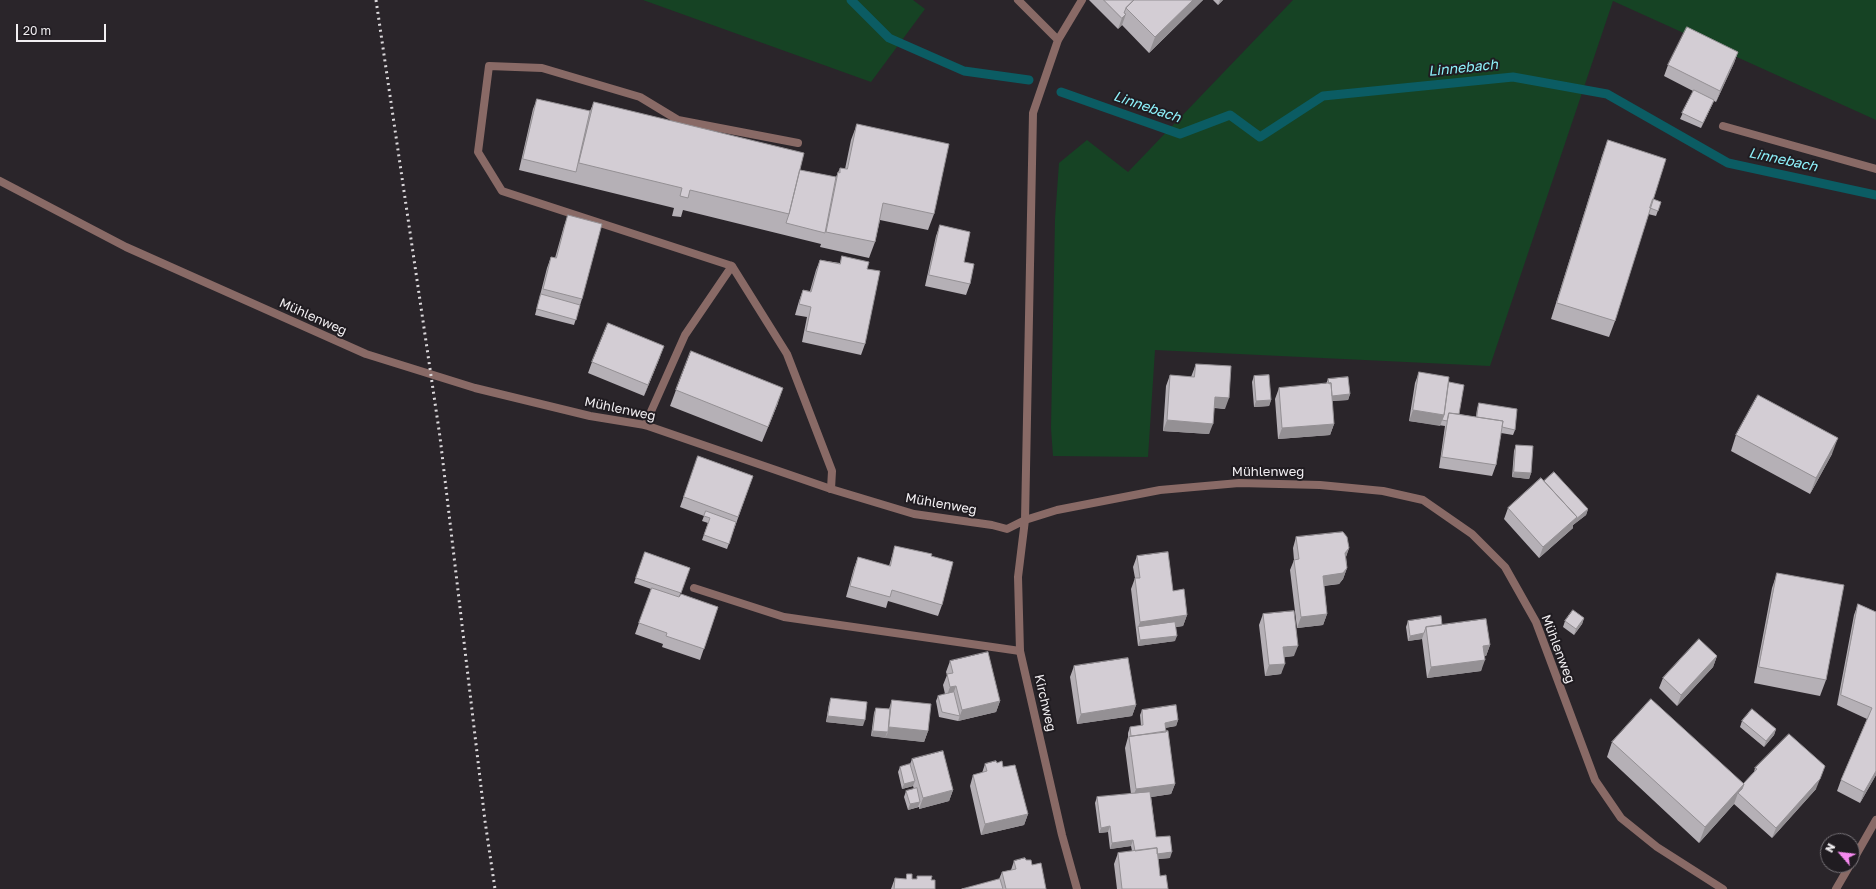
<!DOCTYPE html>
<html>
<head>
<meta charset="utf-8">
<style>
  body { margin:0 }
  #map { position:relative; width:1876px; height:889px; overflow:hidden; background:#2a252a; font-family:"Golos Text",sans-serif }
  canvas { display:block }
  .north { position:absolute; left:1820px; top:833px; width:40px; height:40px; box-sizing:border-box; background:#201c21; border:1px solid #747075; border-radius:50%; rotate:298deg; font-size:11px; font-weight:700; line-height:16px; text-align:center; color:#f2eff2 }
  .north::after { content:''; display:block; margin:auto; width:14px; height:18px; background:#f589ef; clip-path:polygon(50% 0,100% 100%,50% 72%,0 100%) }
  .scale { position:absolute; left:16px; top:24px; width:90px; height:18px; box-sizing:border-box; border:2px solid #f2eff2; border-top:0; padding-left:5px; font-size:12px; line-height:14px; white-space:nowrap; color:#f2eff2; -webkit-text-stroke:3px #201c21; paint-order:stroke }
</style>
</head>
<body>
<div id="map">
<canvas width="1876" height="889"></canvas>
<div class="north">N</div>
<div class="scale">20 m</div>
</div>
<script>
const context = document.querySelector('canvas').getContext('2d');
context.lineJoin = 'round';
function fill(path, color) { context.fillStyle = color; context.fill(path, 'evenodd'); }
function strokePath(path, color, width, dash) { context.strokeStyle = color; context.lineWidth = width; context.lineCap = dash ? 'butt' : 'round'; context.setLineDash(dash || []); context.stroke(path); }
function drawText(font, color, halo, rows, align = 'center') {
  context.font = font + ' "Golos Text",sans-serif'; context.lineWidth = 4; context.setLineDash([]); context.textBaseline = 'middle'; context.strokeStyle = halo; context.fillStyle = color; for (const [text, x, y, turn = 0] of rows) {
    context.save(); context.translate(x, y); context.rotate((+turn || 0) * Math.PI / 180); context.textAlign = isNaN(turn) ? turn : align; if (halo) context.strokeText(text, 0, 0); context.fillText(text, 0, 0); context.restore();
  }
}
const green = new Path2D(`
  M643 0H913L925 9 871 82Z
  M1293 0H1876V120L1613 1 1490 366 1155 350 1148 457 1053 456 1051 428 1055 219 1059 163 1087 140 1128 172Z`);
const stream = new Path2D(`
  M851 0 889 38 964 71 1029 80
  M1061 92 1180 134 1230 115 1260 137 1323 96 1513 77 1607 94 1728 163 1876 195`);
const lane = new Path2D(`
  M1018 0 1058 40
  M1723 126 1876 169
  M798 143 678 120 640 97 542 68 489 66 478 152 502 191 732 266 787 354 832 471 831 489
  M645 425 685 335 732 266
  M1025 520 1033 113 1058 40 1082 0
  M694 588 784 617 1020 651
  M1852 862 1876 820
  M1836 889 1850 865`);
const street = new Path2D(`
  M0 181 126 247 366 354 475 388 590 416 645 425 831 489 914 514 992 525 1007 529 1025 520 1057 510 1160 490 1239 483 1320 485 1383 491 1423 500 1472 534 1505 567 1536 622 1595 780 1621 818 1657 847 1723 889
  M1025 520 1018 577 1020 651 1062 835 1077 889`);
const rail = new Path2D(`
  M376 0 440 437 485 821 495 889`);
const wall = new Path2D(`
  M1089 0H1203L1149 53 1122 25 1118 29Z
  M1213 0H1223L1218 5Z
  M1738 52 1734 63 1716 102 1714 101 1701 128 1680 119 1693 91 1664 76 1668 65Z
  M537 99 590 111 594 102 800 170 836 177 840 168 845 169 851 140 857 124 934 214 928 230 880 220 875 242 869 258 820 247 822 241 821 244 683 210 681 217 672 216 674 208 519 170 533 109Z
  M1608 140 1653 199 1661 202 1656 216 1648 214 1615 321 1609 337 1551 319 1602 156Z
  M568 215 582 299 574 325 535 315 547 268 551 257 555 258 564 226Z
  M940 225 964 262 970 284 966 295 925 286 936 236Z
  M842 256 867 269 865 344 861 355 802 342 807 317 795 315 799 301 803 290 810 291 816 270 820 260 840 263Z
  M660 357 644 396 588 373 592 362Z
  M1196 364 1225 409 1214 408 1209 434 1163 431 1166 386 1170 375 1191 377Z
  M1419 372 1449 382 1459 414 1476 417 1477 409 1479 403 1515 430 1513 435 1501 433 1496 465 1492 476 1439 468 1445 426 1409 421 1415 383Z
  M1254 376 1271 400 1269 406 1254 407 1252 382Z
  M1328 379 1350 394 1348 400 1332 401 1334 424 1330 435 1278 439 1275 399 1279 388 1326 384Z
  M676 390 778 403 762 442 670 406Z
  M1736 435 1832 454 1810 494 1731 451Z
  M1516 445 1531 473 1529 479 1512 477 1514 451Z
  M698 456 753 476 727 549 702 540 708 523 702 521 704 516 680 507Z
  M1544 481 1588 509 1586 515 1573 525V528L1539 558 1504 519 1508 508Z
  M1296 537 1349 548 1346 557 1347 568 1343 579 1339 584 1324 586 1327 614 1323 625 1297 628 1290 570 1294 560 1293 548Z
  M895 546 931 556 942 605 938 616 888 601 886 608 846 597 854 568 858 557 889 566Z
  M645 552 690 568 679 597 718 607 700 660 662 647 663 644 635 634 651 589 634 583Z
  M1137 556 1173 591 1187 615 1183 626 1176 627 1175 641 1138 646 1131 589 1135 578 1133 567Z
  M1777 573 1826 680 1820 696 1754 683 1772 588Z
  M1858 604 1876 612V775L1860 803 1837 791 1841 780 1867 719 1837 705 1854 615Z
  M1263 614 1294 656 1284 657 1281 674 1265 676 1259 625Z
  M1584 618 1582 624 1574 635 1563 627 1565 621Z
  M1408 621 1442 625 1490 645 1486 656H1484L1481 671 1427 678 1422 639 1408 641 1406 627Z
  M1717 656 1713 667 1677 706 1659 688 1663 678Z
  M950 661 1000 701 996 712 958 721 939 717 936 701 938 696 945 694 943 685 947 675 946 672Z
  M1074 666 1136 705 1132 716 1077 724 1070 677Z
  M831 698 863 726 826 722 829 704Z
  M892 700 928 731 924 742 871 736 874 713 876 708 889 709Z
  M1142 710 1178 720 1176 726 1165 728 1175 784 1171 794 1151 797 1156 837 1170 858 1158 859 1160 876 1168 889H1117L1114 864 1118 853 1132 851 1131 846 1110 849 1108 832 1099 833 1095 803 1097 797 1131 794 1125 748 1128 737V733L1130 727 1141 726 1140 715Z
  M1742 721 1776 729 1774 735 1764 747 1740 727Z
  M1612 742 1743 784 1754 772 1755 768 1816 789 1772 838 1734 804 1699 843 1607 757Z
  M912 759 953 790 949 801 919 809V807L908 810 904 797 906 791 914 789 913 786 902 789 898 772 900 767 910 764Z
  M997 763 1028 814 1024 825 981 835 970 786 973 775 982 773 985 764Z
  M1026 860 1032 865 1046 889H962L999 879 1002 872 1011 870 1014 861Z
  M895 878 894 889H891Z`);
const shadedWall = new Path2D(`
  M1193 0H1203L1149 53 1155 37Z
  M1220 0H1223L1218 5Z
  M1126 14 1122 25 1118 29 1122 18Z
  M1738 52 1734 63 1716 102 1720 91Z
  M1714 100 1712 105 1701 128 1703 123Z
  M664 346 660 357 644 396 648 385Z
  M783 388 778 403 762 442 768 427Z
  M1350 394 1348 400 1328 401 1330 396Z
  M1215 397 1229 398 1225 409 1211 407Z
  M1271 400 1269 406 1254 407 1256 401Z
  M1413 410 1444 415 1440 426 1409 421Z
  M1167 420 1213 424 1209 434 1163 431Z
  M1334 424 1330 435 1278 439 1282 428Z
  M1838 438 1832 454 1810 494 1816 478Z
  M1514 472 1531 473 1529 479 1512 477Z
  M1588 509 1586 515 1573 525V528L1539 558 1543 547 1577 517Z
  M1349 548 1345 559V553Z
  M1347 568 1343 579 1339 584 1319 586 1323 576Z
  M1327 614 1323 625 1297 628 1301 617Z
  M1187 615 1183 626 1139 632 1138 627 1140 622Z
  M1584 618 1582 624 1574 635 1576 629Z
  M1424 633 1422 639 1408 641 1410 636Z
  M1177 636 1175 641 1138 646 1140 640Z
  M1490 645 1486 656 1479 657 1483 646Z
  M1298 646 1294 656 1279 658 1283 647Z
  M1717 656 1713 667 1677 706 1681 695Z
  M1485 660 1481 671 1427 678 1431 667Z
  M1285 664 1281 674 1265 676 1269 665Z
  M956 686 952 697 946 698 950 687Z
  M1000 701 996 712 958 721 962 710Z
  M1136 705 1132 716 1077 724 1081 714Z
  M828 716 865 720 863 726 826 722Z
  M1178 720 1176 726 1163 728 1165 723Z
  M889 727 928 731 924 742 885 738Z
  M1776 729 1774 735 1764 747 1766 741Z
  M873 731 888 732 885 738 871 736Z
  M1876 771V775L1860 803 1864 792Z
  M1820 779 1816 789 1772 838 1776 828Z
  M915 781 913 786 902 789 904 784Z
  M1175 784 1171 794 1132 800 1136 789Z
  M1744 784 1740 795 1738 793 1734 804 1699 843 1705 827Z
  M953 790 949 801 919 809 923 798Z
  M920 802 918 807 908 810 910 804Z
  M1028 814 1024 825 981 835 985 824Z
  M1110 826 1108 832 1099 833 1101 828Z
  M1133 840 1131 846 1110 849 1112 843Z
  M1172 852 1170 858 1133 861 1135 856Z`);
const building = new Path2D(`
  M1104 0H1134L1126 8 1124 13 1126 14 1122 18Z
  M1134 0H1193L1155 37 1126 8Z
  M1687 27 1738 52 1720 91 1668 65Z
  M1694 90 1714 100 1703 123 1682 113Z
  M537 99 590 111 576 172 523 159Z
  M594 102 804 153 789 214 690 190 688 198 680 196 682 188 579 163Z
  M857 124 949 144 934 214 883 203 875 242 826 232 838 172 840 173V168L847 169Z
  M1608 140 1666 159 1615 321 1557 303Z
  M800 170 836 177 825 233 786 223 789 214Z
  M1653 199 1661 202 1658 211 1650 208Z
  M568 215 602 224 582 299 543 289 551 257 556 258Z
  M940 225 970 232 964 262 974 264 970 284 929 275Z
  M842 256 869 262 867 269 880 271 865 344 806 331 811 307 799 304 803 290 811 292 820 260 840 264Z
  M541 294 580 305 576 320 537 309Z
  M608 323 664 346 648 385 592 362Z
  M691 351 783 388 768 427 676 390Z
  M1196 364 1231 366 1229 398 1215 397 1213 424 1167 420 1170 375 1194 377Z
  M1419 372 1449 377 1444 415 1413 410Z
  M1269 375 1271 400 1256 401 1254 376Z
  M1348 377 1350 394 1332 396 1331 383 1329 384 1328 379Z
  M1449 382 1464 385 1459 414 1449 413 1447 421 1442 420 1444 415Z
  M1331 383 1334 424 1282 428 1279 388Z
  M1758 395 1838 438 1816 478 1736 435Z
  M1479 403 1517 409 1515 430 1502 427 1503 421 1477 417Z
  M1449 413 1503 421 1496 465 1442 457Z
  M1516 445 1533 446 1531 473 1514 472Z
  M698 456 753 476 738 517 684 497Z
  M1554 472 1588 509 1575 520 1577 517 1544 481Z
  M1541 478 1577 517 1543 547 1508 508Z
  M706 511 736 522 729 544 704 535 710 518 704 516Z
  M1343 532 1347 537 1349 548 1345 553 1347 568 1343 573 1323 576 1327 614 1301 617 1294 560 1299 559 1296 537Z
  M895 546 932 554 931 556 953 562 942 605 892 590 890 597 850 586 858 557 890 566Z
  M645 552 690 568 681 593 636 578Z
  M1168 552 1173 591 1184 589 1187 615 1140 622 1135 578H1140L1137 556Z
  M1777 573 1844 585 1826 680 1759 667Z
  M652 588 679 597 681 594 718 607 704 649 666 636 667 633 639 623Z
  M1858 604 1876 612V771L1864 792 1841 780 1872 708 1841 695Z
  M1573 610 1584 618 1576 629 1565 621Z
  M1294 611 1298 646 1283 647 1285 664 1269 665 1263 614Z
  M1441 616 1442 625 1426 627 1424 633 1410 636 1408 621Z
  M1486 619 1490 645 1483 646 1485 660 1431 667 1426 627Z
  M1175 622 1177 636 1140 640 1138 627Z
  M1699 639 1717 656 1681 695 1663 678Z
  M988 652 1000 701 962 710 956 686 950 687 947 674 953 673 950 661Z
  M1128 658 1136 705 1081 714 1074 666Z
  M954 692 960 716 942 712 938 696Z
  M831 698 867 702 865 720 828 716Z
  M1651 699 1744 784 1705 827 1612 742Z
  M892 700 931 704 928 731 889 727Z
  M1176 705 1178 720 1165 723 1166 732 1131 736 1130 727 1143 725 1142 710Z
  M876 708 890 709 888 732 873 731Z
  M1752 709 1776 729 1766 741 1742 721Z
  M1168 731 1175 784 1136 789 1129 737Z
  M1789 734 1825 766 1820 779 1776 828 1738 793 1742 789 1744 784H1743L1757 769 1755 768Z
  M943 751 953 790 923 798 912 759Z
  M996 761 997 763 1002 761 1003 767 1015 765 1028 814 985 824 973 775 987 771 985 764Z
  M910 764 915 781 904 784 900 767Z
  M917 788 920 802 910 804 906 791Z
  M1150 792 1156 837 1170 836 1172 852 1157 854V848L1135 851 1133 840 1112 843 1110 826 1101 828 1097 797Z
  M1157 848 1160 876 1166 875 1168 889H1122L1118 853Z
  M1025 858 1026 860H1031L1032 865 1041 863 1046 889H1006L1002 872 1016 869 1014 861Z
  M907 874H912V879H917V876H932L931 880H935V889H894L895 878 906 879Z
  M1000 879 1003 889H962Z`);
const streetNames = [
  ["Mühlenweg",313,317,24],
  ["Mühlenweg",620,409,12],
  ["Mühlenweg",1268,472],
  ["Mühlenweg",941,504,10],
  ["Mühlenweg",1558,649,69],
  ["Kirchweg",1045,703,77]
];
const waterNames = [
  ["Linnebach",1463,68,-6],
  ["Linnebach",1147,107,19],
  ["Linnebach",1783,160,12]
];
fill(green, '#164324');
strokePath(stream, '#0b5c63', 9);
strokePath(lane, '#896a66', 8);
strokePath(street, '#896a66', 8);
strokePath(rail, '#dbd8db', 3, [2, 4]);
fill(wall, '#b5b0b6');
fill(shadedWall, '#949094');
fill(building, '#d3cdd4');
strokePath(building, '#949094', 1);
drawText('13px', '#f2eff2', '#201c21', streetNames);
drawText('italic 14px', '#8ef2fc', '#201c21', waterNames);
</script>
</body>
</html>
